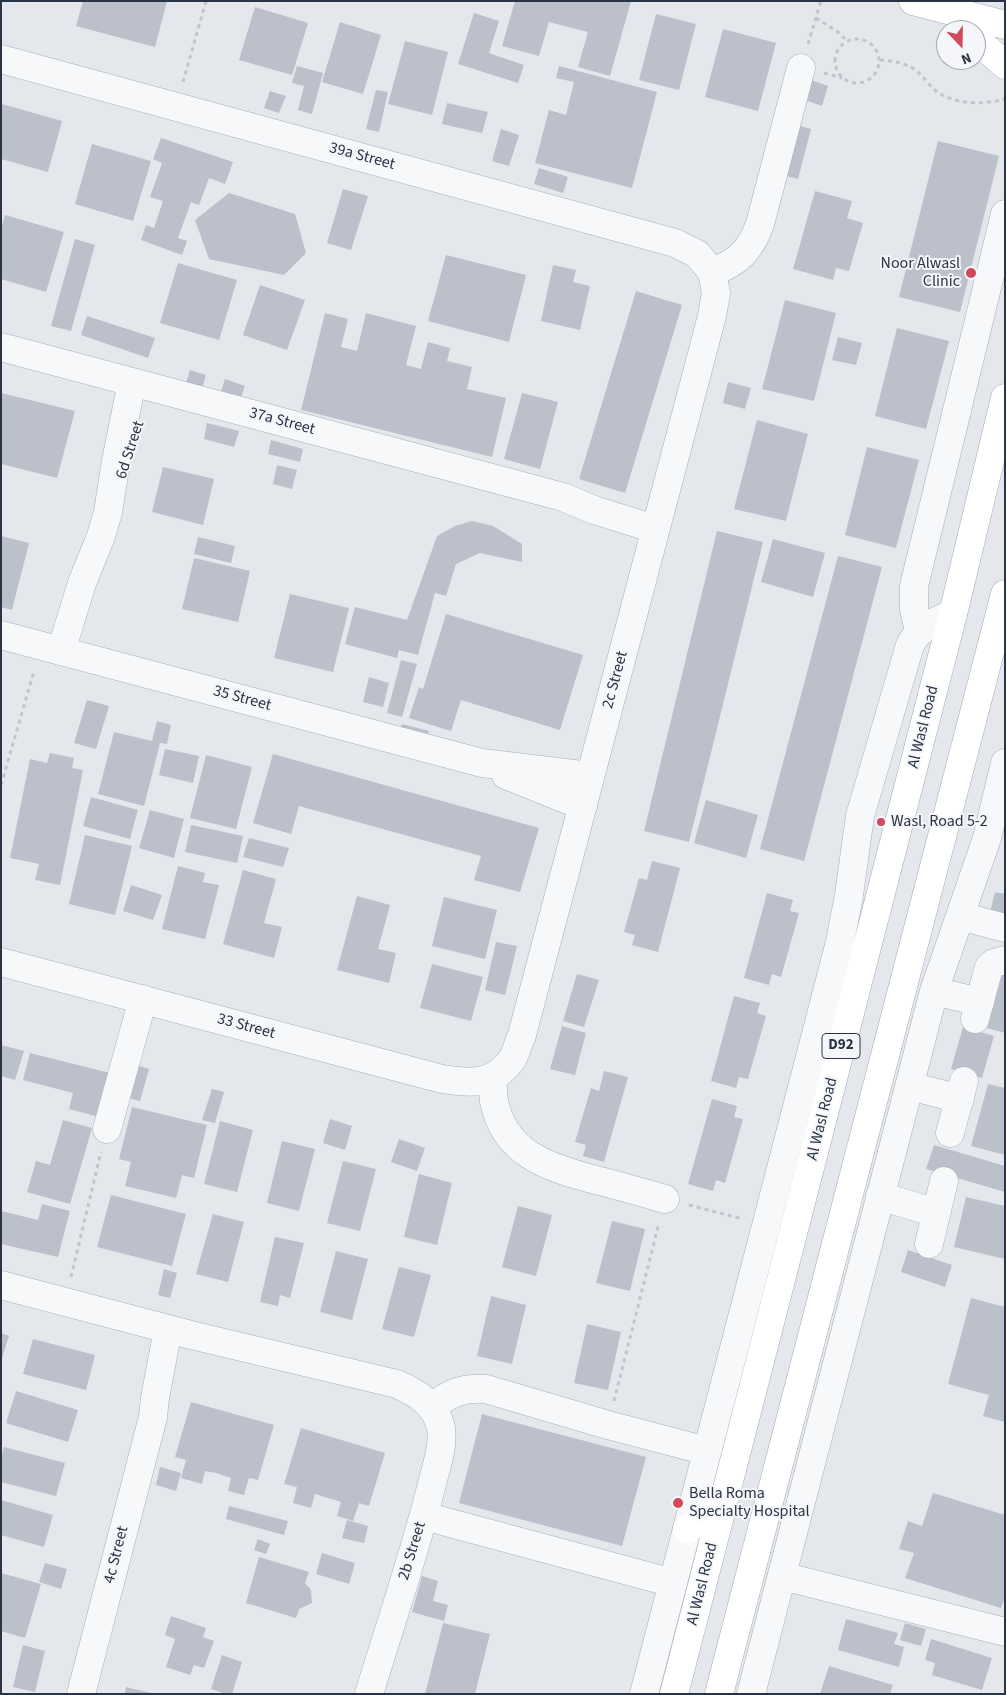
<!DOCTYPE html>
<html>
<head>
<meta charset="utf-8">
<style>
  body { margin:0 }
  #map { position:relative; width:1006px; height:1695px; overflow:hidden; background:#e4e7ec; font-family:"Source Sans 3",sans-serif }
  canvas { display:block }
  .frame { position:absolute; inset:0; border:2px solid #2b3445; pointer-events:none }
  .north { position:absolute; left:936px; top:20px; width:50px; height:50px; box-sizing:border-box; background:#f4f6f9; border:1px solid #a4a8b1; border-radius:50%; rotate:159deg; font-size:14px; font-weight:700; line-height:20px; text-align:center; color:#2b3445 }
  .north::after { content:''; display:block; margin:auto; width:18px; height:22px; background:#d1495b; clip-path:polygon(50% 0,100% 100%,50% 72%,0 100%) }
</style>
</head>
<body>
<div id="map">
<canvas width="1006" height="1695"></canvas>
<div class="frame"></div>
<div class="north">N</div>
</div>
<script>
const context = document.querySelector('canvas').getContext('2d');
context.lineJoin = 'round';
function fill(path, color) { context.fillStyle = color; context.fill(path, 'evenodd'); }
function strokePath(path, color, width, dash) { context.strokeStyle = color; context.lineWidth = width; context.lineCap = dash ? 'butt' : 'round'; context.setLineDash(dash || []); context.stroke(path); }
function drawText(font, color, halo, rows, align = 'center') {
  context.font = font + ' "Source Sans 3",sans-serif'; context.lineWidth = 4; context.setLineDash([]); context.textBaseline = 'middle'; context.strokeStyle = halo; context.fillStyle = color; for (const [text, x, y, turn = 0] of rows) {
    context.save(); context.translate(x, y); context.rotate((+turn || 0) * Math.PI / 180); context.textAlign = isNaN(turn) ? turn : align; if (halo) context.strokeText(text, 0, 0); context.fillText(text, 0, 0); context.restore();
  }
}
const building = new Path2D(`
  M83 1H167L155 47 76 26Z
  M515 1H631L610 76 578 67 588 32 549 22 539 56 502 46Z
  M255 7 308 23 292 75 239 60Z
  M474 13 499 21 489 53 524 65 518 83 458 64Z
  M656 14 696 24 679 90 639 80Z
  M340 22 381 35 363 94 322 82Z
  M723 29 776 43 758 111 705 97Z
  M405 41 448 52 432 115 388 104Z
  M297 66 323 73 312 114 298 110 304 86 292 83Z
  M559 66 657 92 632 188 535 163 549 110 566 115 574 82 556 78Z
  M808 79 828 86 822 106 802 99Z
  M376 90 388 92 379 132 366 129Z
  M270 91 286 96 279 113 264 108Z
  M447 103 488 112 482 133 442 124Z
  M2 104 62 121 48 172 1 159Z
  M796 125 811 129 798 179 783 175Z
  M501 129 519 135 509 166 492 161Z
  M161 138 233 162 225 184 209 178 199 205 191 202 178 238 187 241 182 255 141 240 146 225 154 228 163 201 150 197 162 163 153 159Z
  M938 141 999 156 960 312 899 297Z
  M92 144 151 161 133 221 75 204Z
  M539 168 568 177 563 193 534 184Z
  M343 189 368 196 351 250 327 243Z
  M815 191 852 201 847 218 863 223 849 271 836 268 833 280 793 269Z
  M229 193 295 214 306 253 284 275 209 259 195 220Z
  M5 215 64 232 46 292 1 279V229Z
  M75 239 95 245 71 331 51 326Z
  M446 255 526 275 509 342 428 321Z
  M178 263 237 280 219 340 160 323Z
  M553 265 576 270 573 282 590 286 580 330 541 321Z
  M260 285 305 300 287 350 243 335Z
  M636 291 682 305 625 493 579 479Z
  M785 300 836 313 814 401 762 389Z
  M325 313 348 319 341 347 357 351 366 313 416 326 406 365 421 369 428 342 450 348 447 361 472 367 467 389 506 398 492 457 301 410Z
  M87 316 155 338 148 358 81 335Z
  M897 328 949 341 926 429 875 416Z
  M838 337 862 343 856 365 832 360Z
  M190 370 206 375 201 392 185 387Z
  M225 379 245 386 239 403 219 397Z
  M728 382 751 388 745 409 723 403Z
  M1 393 75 411 57 478 1 464Z
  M522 393 558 402 540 469 504 459Z
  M757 420 808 434 786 521 734 509Z
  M207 423 239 431 234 447 204 439Z
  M271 440 303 449 300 462 268 454Z
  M867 447 919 460 896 548 845 535Z
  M277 465 297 470 292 489 273 484Z
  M163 467 214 479 203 525 152 512Z
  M472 521 493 526 522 544V562L480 553 456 564 446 596 435 593 418 655 399 650 397 658 345 644 355 607 407 620 437 536 455 526Z
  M717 531 763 542 689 842 644 831Z
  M1 536 29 543 12 610 1 607Z
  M198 537 235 546 231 563 194 554Z
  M773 539 825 553 813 597 761 582Z
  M838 556 882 567 804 861 760 849Z
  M194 558 250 571 238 622 182 609Z
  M290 594 349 608 333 672 274 658Z
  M446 614 583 655 560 730 461 700 451 731 409 718 419 687 423 689Z
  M401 660 417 664 402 717 387 713Z
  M369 677 389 683 383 707 363 702Z
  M87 700 109 706 96 749 74 743Z
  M157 721 171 725 167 744 160 743 144 806 98 794 114 732 152 741Z
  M402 724 429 731 425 744 399 737Z
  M165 749 199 756 193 783 159 775Z
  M50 753 74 758 72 768 83 770 60 885 35 880 39 864 10 858 30 759 47 763Z
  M273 754 539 828 520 892 474 880 481 856 299 806 291 834 253 823Z
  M206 755 252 767 236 829 190 818Z
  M91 797 138 810 130 839 83 826Z
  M706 800 758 815 746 858 694 843Z
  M150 810 184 819 174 858 139 848Z
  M191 825 243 836 237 863 185 852Z
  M85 835 132 846 115 915 69 904Z
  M249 838 289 848 283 867 243 857Z
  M652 861 680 868 658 952 632 945 635 935 624 932 639 878 647 880Z
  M178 866 205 873 203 882 219 885 205 939 162 929Z
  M243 870 276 879 264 923 282 927 274 958 223 944Z
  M131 885 162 895 153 920 123 911Z
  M995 892 1005 894V920L989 916Z
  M767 893 793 900 790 911 799 913 781 977 772 974 769 985 744 978Z
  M357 896 390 905 378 949 396 953 389 983 337 970Z
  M444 897 497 910 485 959 432 946Z
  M496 942 517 946 505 995 485 990Z
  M432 964 483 977 471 1021 420 1008Z
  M1004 968H1005V1033L987 1028Z
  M577 974 599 980 584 1027 563 1021Z
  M734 996 760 1003 757 1013 766 1016 748 1079 739 1077 736 1088 711 1081Z
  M562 1026 586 1033 575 1075 550 1069Z
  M963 1027 994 1036 982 1078 951 1069Z
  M1 1045 24 1051 15 1080 1 1076Z
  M30 1053 110 1073 99 1117 69 1109 73 1093 23 1080Z
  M133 1064 149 1069 140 1101 124 1097Z
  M604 1071 628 1077 604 1162 583 1156 586 1145 575 1142 591 1088 599 1091Z
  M988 1084 1005 1088V1155L971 1146Z
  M212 1089 224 1092 215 1123 202 1120Z
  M712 1099 737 1106 734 1117 743 1119 725 1183 716 1180 713 1191 688 1184Z
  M132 1107 207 1125 194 1178 182 1175 176 1198 125 1186 131 1162 119 1159Z
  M330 1119 352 1126 345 1150 323 1143Z
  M63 1120 92 1128 70 1204 27 1192 36 1161 50 1165Z
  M220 1121 253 1130 237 1192 204 1184Z
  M399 1139 425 1148 417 1171 391 1162Z
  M282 1141 315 1149 299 1211 267 1203Z
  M934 1145 1005 1166V1192L926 1169Z
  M343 1161 376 1169 360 1231 327 1223Z
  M419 1174 452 1183 437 1245 404 1237Z
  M111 1195 186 1214 172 1266 97 1247Z
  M966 1197 1005 1206V1259L954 1247Z
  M42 1204 70 1211 58 1257 1 1244V1211L38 1220Z
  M518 1206 552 1215 536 1276 502 1267Z
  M213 1214 244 1222 228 1282 196 1274Z
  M612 1221 645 1229 630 1291 596 1283Z
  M275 1237 304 1243 290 1298 280 1295 278 1306 260 1302Z
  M908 1250 952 1265 945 1287 901 1272Z
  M336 1251 368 1259 352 1320 320 1312Z
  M399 1267 431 1275 414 1337 382 1329Z
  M164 1269 177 1273 170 1298 158 1295Z
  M491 1296 526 1305 512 1364 477 1356Z
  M971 1298 1005 1307V1422L983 1416 989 1395 948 1384Z
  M587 1324 621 1332 608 1390 574 1383Z
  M1 1333 9 1336 2 1358H1Z
  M33 1339 95 1355 86 1390 23 1374Z
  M16 1391 78 1410 68 1442 6 1423Z
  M191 1402 274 1425 258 1480 249 1478 244 1495 228 1491 231 1478 216 1473 205 1471 202 1484 181 1478 186 1460 175 1457Z
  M482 1414 646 1457 622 1546 459 1503Z
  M301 1428 385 1453 369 1506 359 1503 353 1521 337 1516 341 1502 315 1494 311 1508 293 1503 297 1487 284 1484Z
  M4 1447 65 1463 56 1496 1 1482V1457Z
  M160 1467 181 1473 176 1491 156 1485Z
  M933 1493 1005 1515V1597L1001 1608 905 1578 914 1553 899 1549 908 1521 922 1526Z
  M1 1500 53 1515 44 1547 1 1535Z
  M229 1506 288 1521 284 1535 226 1519Z
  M347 1520 368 1526 364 1543 342 1538Z
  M258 1539 270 1544 266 1554 254 1550Z
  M322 1553 355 1563 349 1584 316 1574Z
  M259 1557 309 1572 305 1583 311 1590 312 1603 299 1609 296 1618 246 1603Z
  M45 1563 67 1569 61 1589 39 1582Z
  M1 1573 41 1584 25 1638 1 1631Z
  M422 1576 438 1581 433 1601 448 1605 444 1621 412 1612Z
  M171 1616 206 1628 203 1637 214 1641 204 1668 194 1665 190 1675 166 1667 175 1639 165 1635Z
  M846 1619 898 1633 894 1644 904 1647 899 1667 838 1650Z
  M443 1623 490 1634 475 1694H425Z
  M905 1623 926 1629 921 1646 900 1640Z
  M931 1639 992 1658 982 1690 932 1675 935 1663 925 1660Z
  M23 1645 45 1651 35 1692 13 1687Z
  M222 1655 242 1662 232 1694H226L211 1689Z
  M829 1666 893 1685 890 1694H820Z
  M126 1687 151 1693V1694H125Z`);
const path = new Path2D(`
  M816 18 838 32 847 41
  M835 61a22 22 0 1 1 44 0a22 22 0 1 1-44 0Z
  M808 44 821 1
  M880 60C894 61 909 63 920 74 925 79 930 86 936 91 955 105 983 105 1005 99
  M824 73 842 78
  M183 82 206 1
  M1 785 34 671
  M689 1205 743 1219
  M71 1277 101 1152
  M614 1401 659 1223`);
const minor = new Path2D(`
  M1 59 675 243 697 254 712 272
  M712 272C739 262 750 251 760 224L801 68
  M1 347 563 497 594 510 655 529
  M919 631 914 609V586L1005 214
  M1 635 482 763 590 776
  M61 651 82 583 101 536 108 512 116 461 132 382
  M506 775 583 806
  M960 916 1005 928
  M1 962 442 1079C470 1083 491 1086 511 1061 516 1054 518 1043 522 1035L712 316 716 293 712 272
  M934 991 980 1002
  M975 1019 989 967 994 963 1005 960
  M492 1078C493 1085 493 1093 494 1101 504 1153 547 1167 592 1179 616 1185 641 1192 665 1199
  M910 1086 960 1099
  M107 1129 143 999
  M950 1133 964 1081
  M880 1196 936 1213
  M929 1244 944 1181
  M1 1285 191 1335 397 1384C417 1393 436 1404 441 1428 444 1448 435 1469 431 1488 413 1558 390 1626 369 1694
  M433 1407C449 1393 464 1387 486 1389L608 1425 707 1451
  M424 1516 673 1583
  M782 1576 1005 1632
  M81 1694 153 1417 155 1398 168 1329
  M644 1694 840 942 849 895 860 816 910 645C919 627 935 621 953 614
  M751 1694 934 991 987 838 1005 763`);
const major = new Path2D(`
  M913 1 1005 25
  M976 42 986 48 1005 65
  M687 1529 722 1508
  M674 1694 953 614 1005 398
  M719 1694 1005 594`);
const markers = [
  [971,273,6,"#d1495b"],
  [881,822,5,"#d1495b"],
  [678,1503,6,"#d1495b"]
];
const shields = [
  [841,1046,38]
];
const shieldNames = [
  ["D92",841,1046]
];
const streetNames = [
  ["39a Street",362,157,15],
  ["37a Street",282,422,15],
  ["6d Street",131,450,-72],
  ["2c Street",616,680,-75],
  ["35 Street",242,699,15],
  ["Al Wasl Road",924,727,-76],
  ["33 Street",246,1027,15],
  ["Al Wasl Road",823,1119,-76],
  ["2b Street",413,1551,-73],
  ["4c Street",117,1555,-76],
  ["Al Wasl Road",703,1584,-76]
];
const poiNames = [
  ["Noor Alwasl",960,264,"right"],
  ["Clinic",960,282,"right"],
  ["Wasl, Road 5-2",891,822],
  ["Bella Roma",689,1494],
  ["Specialty Hospital",689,1512]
];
fill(building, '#bbc0ca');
strokePath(minor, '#a9aeb7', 29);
strokePath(major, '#a3abb8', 29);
strokePath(path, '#c2c5cb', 3, [4, 4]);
strokePath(minor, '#f7f8fa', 28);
strokePath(major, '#fff', 28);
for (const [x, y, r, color] of markers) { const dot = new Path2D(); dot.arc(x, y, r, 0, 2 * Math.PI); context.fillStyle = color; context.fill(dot); strokePath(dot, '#f4f6f9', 2); }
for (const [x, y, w] of shields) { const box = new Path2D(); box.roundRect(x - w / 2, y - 12.5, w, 25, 4); context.fillStyle = '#f4f6f9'; context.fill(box); strokePath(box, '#2b3445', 1); }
drawText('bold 15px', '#2b3445', null, shieldNames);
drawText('16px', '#2b3445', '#f4f6f9', streetNames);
drawText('16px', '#2b3445', '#f4f6f9', poiNames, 'left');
</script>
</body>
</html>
